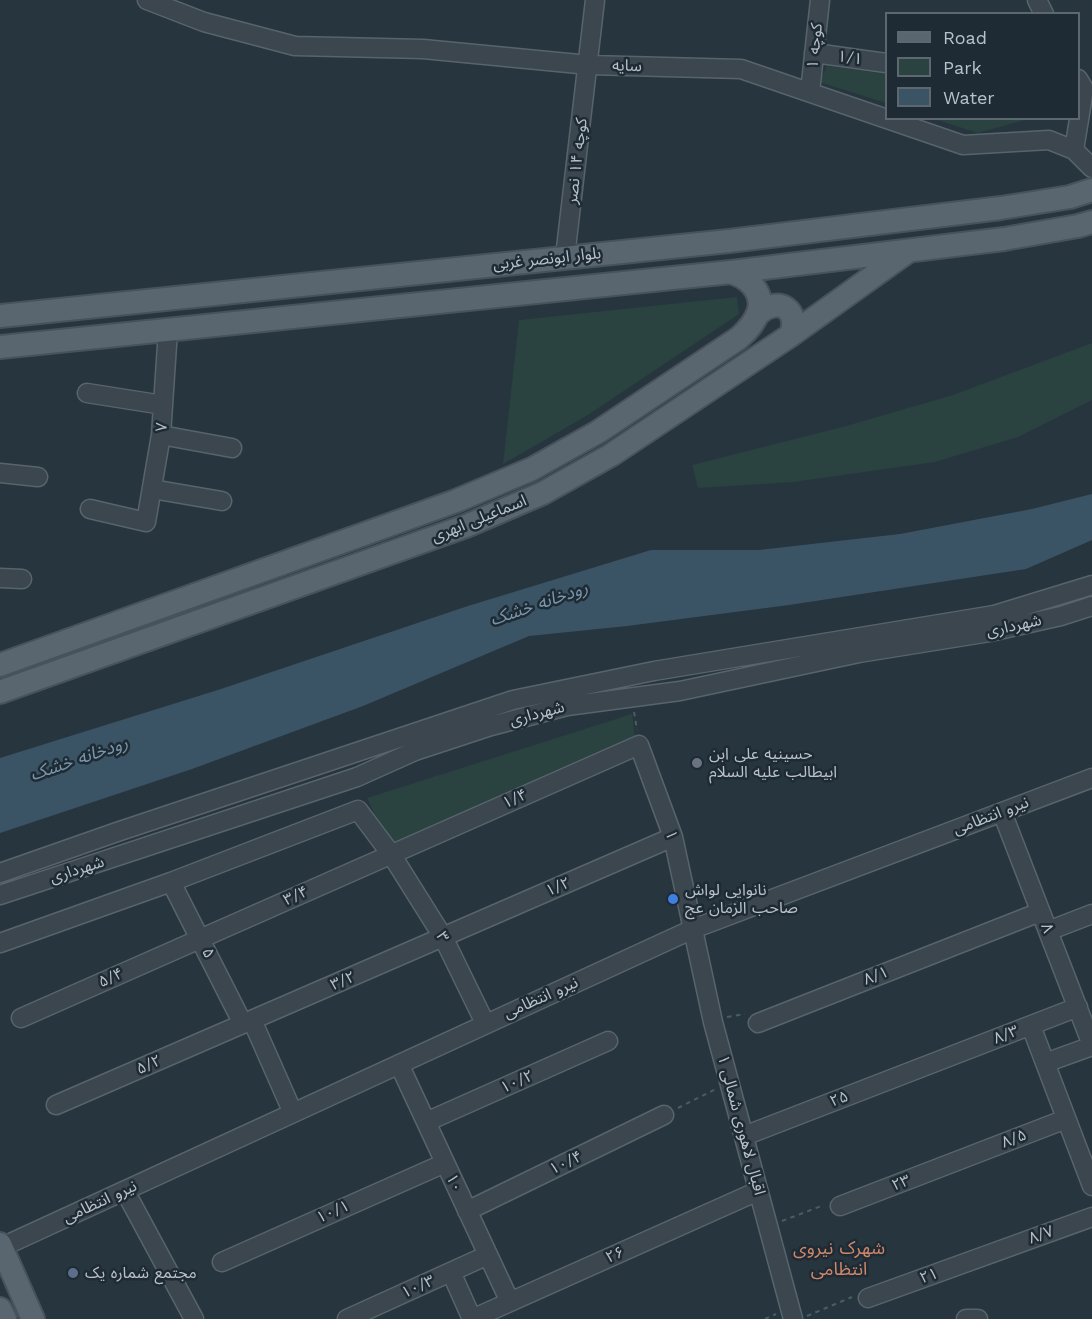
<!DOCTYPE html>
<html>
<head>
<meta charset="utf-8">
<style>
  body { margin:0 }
  #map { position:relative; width:1092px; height:1319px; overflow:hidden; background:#27353f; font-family:"Work Sans",sans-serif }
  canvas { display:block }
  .legend { position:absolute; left:885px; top:12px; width:195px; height:108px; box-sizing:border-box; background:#1f2b34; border:2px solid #5c6770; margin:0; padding:8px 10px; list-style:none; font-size:18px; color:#b7c1c9 }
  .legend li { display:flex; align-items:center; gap:12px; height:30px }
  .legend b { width:30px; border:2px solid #5c6770 }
</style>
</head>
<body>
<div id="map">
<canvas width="1092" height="1319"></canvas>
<ul class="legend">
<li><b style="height:8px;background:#59666f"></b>Road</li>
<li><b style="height:16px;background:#2a4240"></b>Park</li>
<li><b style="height:16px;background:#3b5465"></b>Water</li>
</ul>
</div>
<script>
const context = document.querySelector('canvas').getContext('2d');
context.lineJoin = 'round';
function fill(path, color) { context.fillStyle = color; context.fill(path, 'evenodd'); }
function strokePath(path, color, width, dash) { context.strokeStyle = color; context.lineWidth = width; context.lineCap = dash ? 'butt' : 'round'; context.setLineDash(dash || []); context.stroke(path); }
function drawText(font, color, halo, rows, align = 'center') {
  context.font = font + ' "Work Sans","Noto Sans Arabic",sans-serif'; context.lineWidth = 5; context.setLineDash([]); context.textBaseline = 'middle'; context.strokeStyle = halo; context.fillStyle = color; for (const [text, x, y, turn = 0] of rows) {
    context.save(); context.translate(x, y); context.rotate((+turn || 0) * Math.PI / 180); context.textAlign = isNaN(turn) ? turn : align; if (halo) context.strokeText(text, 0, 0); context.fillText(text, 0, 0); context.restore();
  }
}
const green = new Path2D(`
  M827 66 886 74V103L819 82Z
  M1032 118 978 133 934 119V118Z
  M737 297 739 314 588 415 503 464 519 320Z
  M1092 343V400L1018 437 935 462 794 482 698 488 692 465 846 426 953 395Z
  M632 714 635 736 389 845 367 798Z`);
const water = new Path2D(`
  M1092 494V540L1026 569 789 605 627 626 529 636 363 706 192 769 0 833V758L221 689 468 606 651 550H759L900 534 1032 509Z`);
const path = new Path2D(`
  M634 712 637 730
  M727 1017 745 1014
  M678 1108 716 1089
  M782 1221 824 1205
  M807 1316 852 1297
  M765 1319 776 1314`);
const minor = new Path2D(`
  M147 0 204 22 295 46 423 49 589 65 741 69 963 145 1049 140 1074 150 1092 168
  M1037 0 1044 14
  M814 53 886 63
  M810 92 820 0
  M1074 150 1084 89 1078 79
  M565 257 595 0
  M87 393 163 405
  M161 435 232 448
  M0 473 38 477
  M152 489 222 501
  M90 509 146 522 161 435 168 330
  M0 578 22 579
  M1002 812 1092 1045
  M0 873 117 832 513 700 654 671 994 615 1092 585
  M171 882 243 1024
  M0 895 357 777 415 751 491 726 567 706 680 691 859 653 990 632 1061 616 1092 606
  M1048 931 1092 914
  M0 943 171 882 358 810 391 854 443 937 485 1023
  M21 1018 639 745 673 837 713 1022 793 1319
  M252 1020 293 1113
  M758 1023 1040 912
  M1031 1026 1092 1186
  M1045 1063 1092 1046
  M399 1064 510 1302
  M56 1105 673 837
  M426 1122 608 1041
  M744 1136 1078 1007
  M125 1191 194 1319
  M840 1206 1066 1119
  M467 1211 664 1115
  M2 1247 693 929 1092 778
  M222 1262 445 1163
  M451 1272 472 1319
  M868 1298 1092 1217
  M347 1319 488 1255
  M472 1319 758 1191
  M966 1319H978`);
const major = new Path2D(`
  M759 313C779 296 800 310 791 335
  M0 316 729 241 1001 208 1070 197 1092 190
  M0 347 731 272 1004 239 1078 226 1092 222
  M0 665 456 501 532 469 598 432 739 338C756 323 771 301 748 281 744 277 736 274 731 272
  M0 692 466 526 543 493 611 455 791 335 907 252
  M0 1244 33 1319
  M0 1309 5 1319`);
const markers = [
  [697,763,6,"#6b7280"],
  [673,899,6,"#3f7fe0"],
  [73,1273,6,"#5c6f8a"]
];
const streetNames = [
  ["کوچه ۱",815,46,-84],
  ["۱/۱",850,58,8],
  ["سایه",627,66,2],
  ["کوچه ۱۴ نصر",577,161,-83],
  ["بلوار ابونصر غربی",547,259,-6],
  ["۷",162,427,-86],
  ["اسماعیلی ابهری",479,519,-22],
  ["شهرداری",1014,626,-12],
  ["شهرداری",537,714,-15],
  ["۱/۴",515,799,-24],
  ["نیرو انتظامی",991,816,-21],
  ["۱",671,835,73],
  ["شهرداری",77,870,-18],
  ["۱/۲",558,887,-23],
  ["۳/۴",296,896,-24],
  ["۸",1047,928,69],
  ["۳",442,937,61],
  ["۵",208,953,64],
  ["۸/۱",876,976,-21],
  ["۵/۴",111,978,-24],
  ["۳/۲",343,981,-23],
  ["نیرو انتظامی",541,998,-24],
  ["۸/۳",1006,1035,-21],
  ["۵/۲",149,1065,-24],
  ["۱۰/۲",517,1082,-24],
  ["۲۵",839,1099,-21],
  ["اقبال لاهوری شمالی ۱",741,1125,75],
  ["۸/۵",1014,1139,-21],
  ["۱۰/۴",566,1163,-26],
  ["۱۰",454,1183,65],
  ["۲۳",901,1183,-21],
  ["نیرو انتظامی",100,1202,-25],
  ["۱۰/۱",333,1212,-24],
  ["۸/۷",1041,1235,-20],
  ["۲۶",615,1255,-24],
  ["۲۱",929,1276,-20],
  ["۱۰/۳",418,1287,-24]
];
const poiNames = [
  ["حسینیه علی ابن",709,754],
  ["ابیطالب علیه السلام",709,772],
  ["نانوایی لواش",685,890],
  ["صاحب الزمان عج",685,908],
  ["مجتمع شماره یک",85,1273]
];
const waterNames = [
  ["رودخانه خشک",539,604,-19],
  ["رودخانه خشک",79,759,-19]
];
const neighbourhoodNames = [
  ["شهرک نیروی",839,1249],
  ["انتظامی",839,1270]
];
fill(green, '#2a4240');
fill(water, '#3b5465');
strokePath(minor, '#58646c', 21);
strokePath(major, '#47525b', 26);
strokePath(path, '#495e5d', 2, [4.5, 4.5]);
strokePath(minor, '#3b464f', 18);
strokePath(major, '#59666f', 22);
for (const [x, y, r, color] of markers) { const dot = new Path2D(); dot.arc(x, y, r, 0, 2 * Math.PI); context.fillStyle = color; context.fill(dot); strokePath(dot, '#1f2b34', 2); }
drawText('16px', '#b7c1c9', '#1f2b34', streetNames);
drawText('16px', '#b7c1c9', '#1f2b34', poiNames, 'left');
drawText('italic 18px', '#7996aa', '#1f2b34', waterNames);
drawText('18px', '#d0876b', '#1f2b34', neighbourhoodNames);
</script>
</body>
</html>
